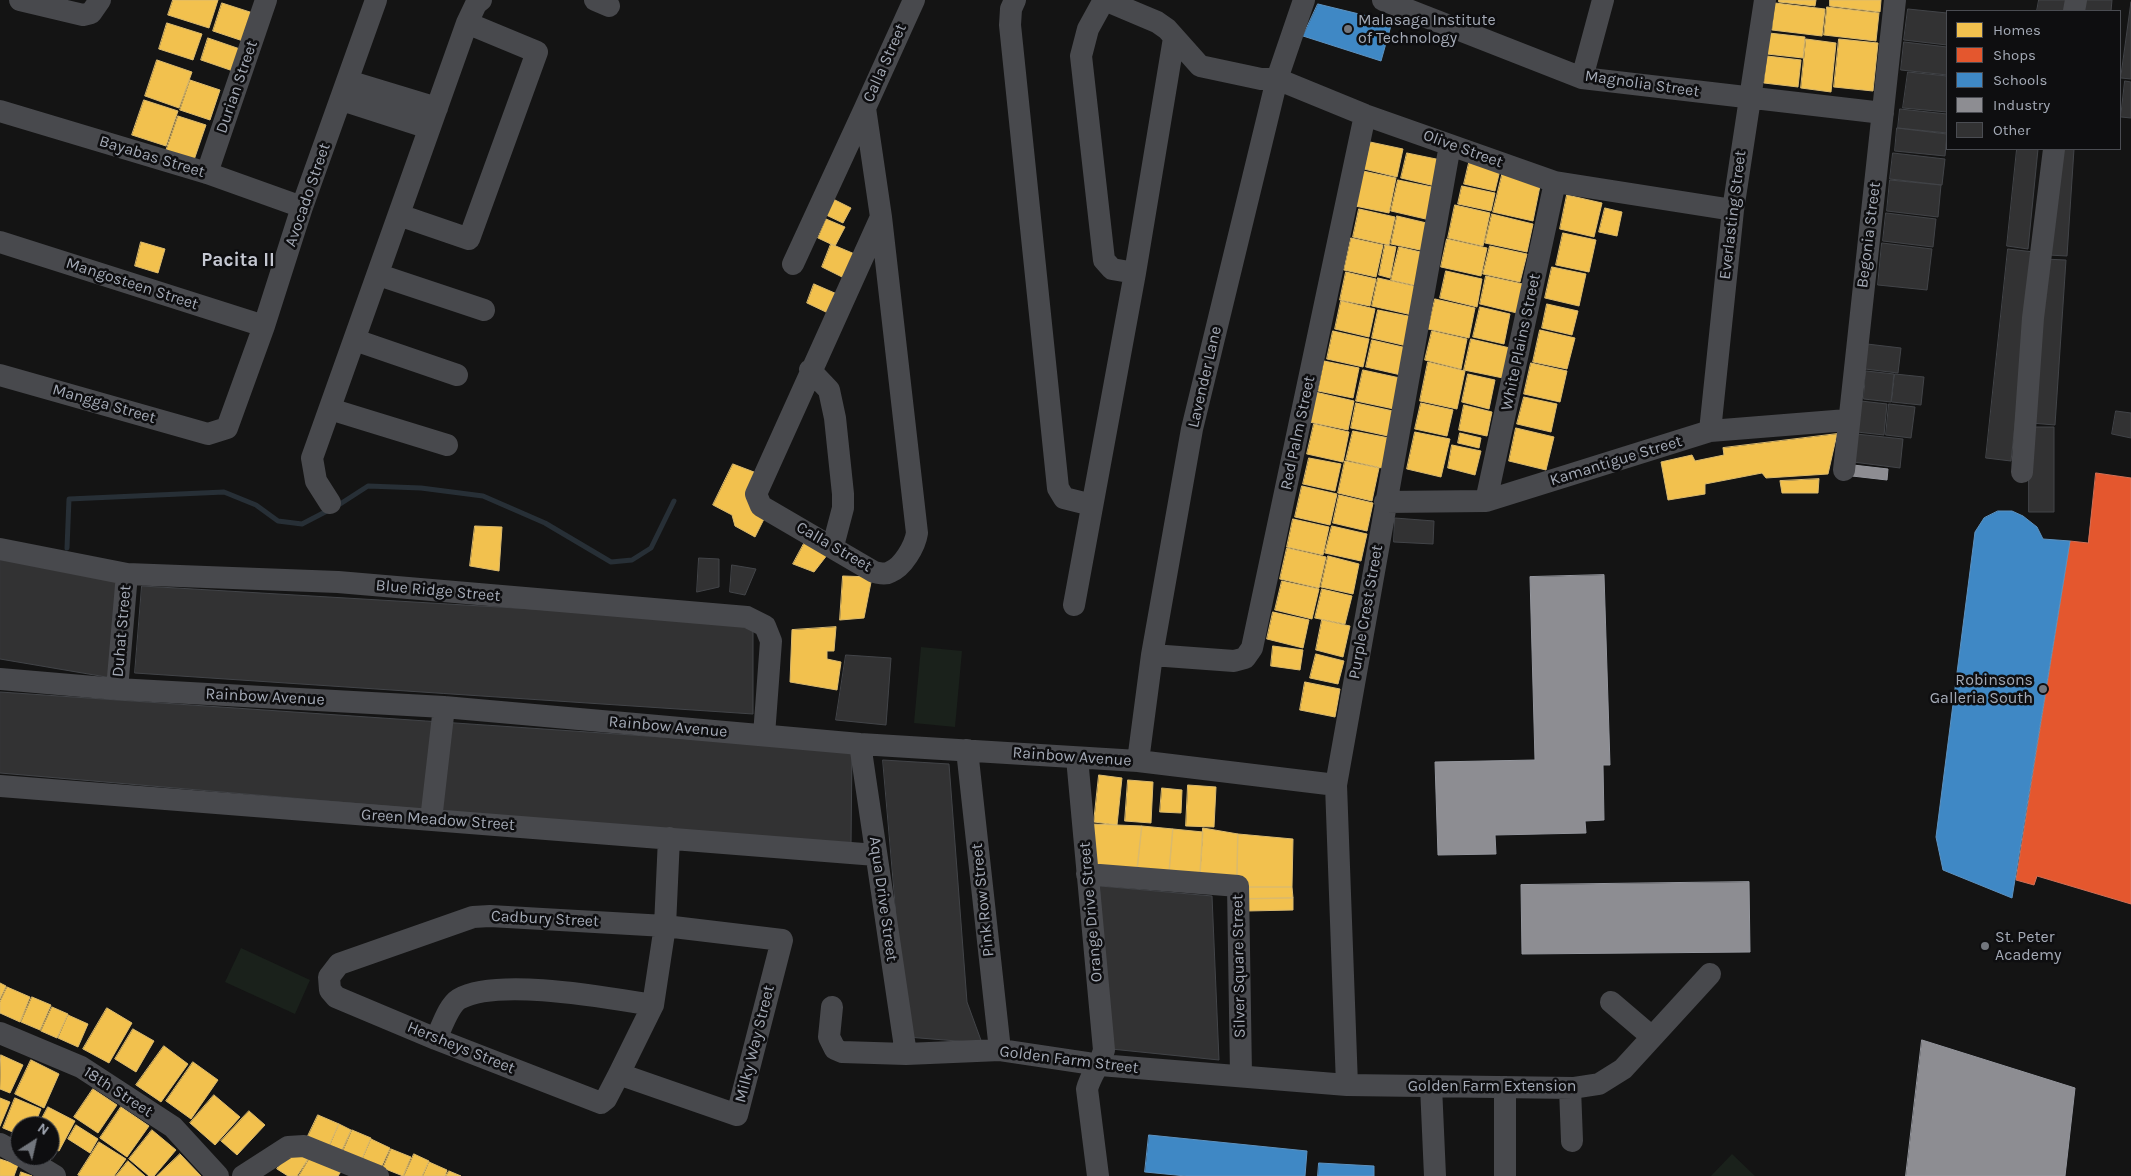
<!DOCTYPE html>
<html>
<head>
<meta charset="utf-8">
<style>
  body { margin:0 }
  #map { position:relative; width:2131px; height:1176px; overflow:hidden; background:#141414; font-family:Karla,sans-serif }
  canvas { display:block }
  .legend { position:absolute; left:1946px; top:10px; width:175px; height:140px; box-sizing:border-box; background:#0e0e10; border:1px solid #4a4c52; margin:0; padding:6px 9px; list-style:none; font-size:15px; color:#a4aab6 }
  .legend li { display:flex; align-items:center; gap:10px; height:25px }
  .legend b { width:25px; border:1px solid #4a4c52 }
  .north { position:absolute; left:10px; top:1116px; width:50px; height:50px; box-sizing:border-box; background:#0e0e10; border:1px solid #4a4c52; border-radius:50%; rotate:35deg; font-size:14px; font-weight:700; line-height:20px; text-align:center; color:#a4aab6 }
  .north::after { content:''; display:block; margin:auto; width:18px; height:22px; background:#72767d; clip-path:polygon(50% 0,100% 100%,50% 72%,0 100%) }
</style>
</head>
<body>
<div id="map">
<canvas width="2131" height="1176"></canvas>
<ul class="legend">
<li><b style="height:14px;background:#f2c14e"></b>Homes</li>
<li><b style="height:14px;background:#e4572e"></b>Shops</li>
<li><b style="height:14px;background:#3f88c5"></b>Schools</li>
<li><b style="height:14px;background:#8d8d92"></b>Industry</li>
<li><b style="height:14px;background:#323233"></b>Other</li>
</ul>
<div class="north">N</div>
</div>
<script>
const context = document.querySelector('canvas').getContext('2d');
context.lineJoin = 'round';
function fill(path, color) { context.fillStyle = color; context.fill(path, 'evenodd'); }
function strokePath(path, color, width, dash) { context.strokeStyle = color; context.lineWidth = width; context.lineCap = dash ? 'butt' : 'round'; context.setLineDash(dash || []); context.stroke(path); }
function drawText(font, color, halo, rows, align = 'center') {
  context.font = font + ' Karla,sans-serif'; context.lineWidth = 5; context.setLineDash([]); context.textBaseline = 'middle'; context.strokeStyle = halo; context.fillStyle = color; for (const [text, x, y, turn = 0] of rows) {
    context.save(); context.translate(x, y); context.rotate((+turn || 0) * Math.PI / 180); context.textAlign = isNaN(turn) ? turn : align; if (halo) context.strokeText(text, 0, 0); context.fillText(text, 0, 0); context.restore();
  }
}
const green = new Path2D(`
  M921 647 962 651 955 727 914 723Z
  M241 948 310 980 295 1014 225 982Z
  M1732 1154 1755 1176H1711Z`);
const homes = new Path2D(`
  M173 0H218L209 28 168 15Z
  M1779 0H1816L1815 6 1779 2Z
  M1830 0H1881L1880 12 1830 6Z
  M222 3 253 13 243 41 213 31Z
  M1775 3 1825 9 1822 36 1772 30Z
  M1827 7 1879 13 1876 41 1824 35Z
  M167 23 202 34 193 60 159 49Z
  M1769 33 1805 37 1803 58 1767 54Z
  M208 38 240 49 233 71 201 60Z
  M1806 39 1836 43 1831 92 1801 88Z
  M1839 39 1878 43 1873 91 1834 87Z
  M1767 56 1801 60 1798 87 1764 83Z
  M157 60 192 72 179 108 145 96Z
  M190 80 220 90 210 120 180 110Z
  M144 100 178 111 166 146 132 135Z
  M178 116 206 125 194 160 166 151Z
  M1370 142 1403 149 1397 177 1364 169Z
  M1407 153 1441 160 1435 186 1401 178Z
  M1469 163 1500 170 1495 191 1464 184Z
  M1363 171 1396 178 1389 213 1355 206Z
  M1503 171 1540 186 1533 221 1493 212Z
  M1398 180 1437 188 1430 220 1391 211Z
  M1462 186 1495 193 1491 211 1458 204Z
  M1567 195 1602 203 1594 237 1560 229Z
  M831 198 851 208 843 223 824 214Z
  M1455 205 1490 213 1483 246 1448 238Z
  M1605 208 1622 212 1617 236 1599 232Z
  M1359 209 1395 217 1389 245 1353 237Z
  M1492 214 1533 224 1527 252 1485 243Z
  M1397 216 1431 224 1425 251 1391 244Z
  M826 219 845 227 835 246 818 238Z
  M1563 233 1596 240 1589 272 1556 265Z
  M1351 238 1383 245 1376 277 1344 270Z
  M1447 239 1487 248 1481 276 1441 267Z
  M141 242 165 249 158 273 135 266Z
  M831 244 857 255 844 278 822 267Z
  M1385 245 1396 247 1390 278 1379 275Z
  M1490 246 1527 254 1520 282 1483 274Z
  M1399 247 1425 253 1418 286 1391 280Z
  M1552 267 1586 274 1579 306 1545 298Z
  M1446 271 1482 279 1477 307 1440 298Z
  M1346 272 1376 279 1370 306 1340 300Z
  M1486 276 1523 284 1517 313 1480 304Z
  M1378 278 1418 287 1412 315 1372 306Z
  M814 284 837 294 828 313 807 303Z
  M1435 299 1475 308 1469 338 1428 329Z
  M1341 301 1375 309 1369 337 1335 329Z
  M1547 304 1578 311 1572 335 1542 328Z
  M1480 307 1510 314 1504 344 1473 337Z
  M1378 310 1413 317 1407 346 1372 338Z
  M1540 330 1575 338 1567 369 1533 362Z
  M1333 331 1369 339 1363 367 1327 359Z
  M1432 331 1467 339 1461 369 1425 360Z
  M1471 339 1510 348 1503 378 1464 370Z
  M1372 340 1407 348 1401 375 1366 367Z
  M1324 361 1359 368 1353 398 1318 391Z
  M1428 362 1465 371 1457 409 1420 401Z
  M1531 363 1567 371 1560 402 1524 394Z
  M1363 370 1400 378 1394 409 1356 401Z
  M1468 374 1495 380 1489 409 1462 402Z
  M1315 392 1354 401 1348 430 1309 422Z
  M1524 397 1557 404 1551 432 1517 424Z
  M1356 403 1393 411 1388 436 1351 428Z
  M1421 403 1453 410 1447 436 1415 429Z
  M1464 405 1492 412 1487 436 1459 430Z
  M1314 424 1349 432 1343 462 1307 454Z
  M1516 428 1554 437 1546 470 1509 461Z
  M1353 431 1389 438 1382 468 1346 460Z
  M1415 432 1450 439 1441 477 1407 469Z
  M1460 433 1481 438 1479 448 1458 443Z
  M1837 434 1828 474 1766 478 1762 473 1705 484V494L1668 500 1661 462 1692 455 1695 461 1724 455 1723 448Z
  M1452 445 1481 451 1475 475 1448 468Z
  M1309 458 1341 464 1335 491 1303 484Z
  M1345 461 1379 468 1372 501 1338 493Z
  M733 464 754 472 765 517 755 537 735 526 732 515 713 505Z
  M1819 479 1818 493H1782L1780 481Z
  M1302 486 1337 494 1330 525 1295 517Z
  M1339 495 1373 503 1367 531 1333 523Z
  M1293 519 1329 527 1323 555 1287 547Z
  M475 526 502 527 499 571 470 566Z
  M1332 526 1367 534 1361 561 1325 553Z
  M807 538 831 550 814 572 793 564Z
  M1287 548 1326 557 1319 588 1280 579Z
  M1328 556 1359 564 1353 594 1321 587Z
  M843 576 872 577 864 618 840 620Z
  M1282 581 1319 589 1312 619 1275 610Z
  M1322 589 1352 596 1345 624 1315 618Z
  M1273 612 1309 620 1303 648 1267 639Z
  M1322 620 1350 626 1343 657 1316 650Z
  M836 627 834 651H827V659L841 662 837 690 790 682 792 630Z
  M1273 646 1303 650 1300 670 1271 666Z
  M1316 654 1344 661 1338 684 1310 678Z
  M1305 682 1340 689 1335 717 1300 710Z
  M1099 775 1122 778 1117 825 1094 822Z
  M1128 780 1153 782 1151 823 1125 821Z
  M1188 785 1216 787 1214 827 1186 826Z
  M1162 788 1182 790 1181 813 1160 812Z
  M1092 824 1142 826 1137 872 1097 868Z
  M1142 826 1173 829 1169 875 1137 872Z
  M1203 828 1238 834 1237 880 1200 877Z
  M1173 829 1203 832 1200 877 1169 875Z
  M1238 834 1293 839 1292 887H1246L1237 880Z
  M1246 887H1292L1293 898 1247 899Z
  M1293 898V910L1247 911V899Z
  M0 983 6 986 0 999Z
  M7 987 30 997 20 1022 0 1013V1002Z
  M32 997 51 1005 40 1030 21 1022Z
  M52 1007 68 1014 57 1038 41 1031Z
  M107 1008 132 1023 109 1063 83 1049Z
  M68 1015 88 1024 78 1047 58 1038Z
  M133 1029 154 1041 136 1072 115 1059Z
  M164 1046 188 1064 161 1102 136 1085Z
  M1 1055 23 1065 10 1093 0 1089Z
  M31 1060 59 1074 44 1108 15 1094Z
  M193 1062 218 1080 191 1119 166 1101Z
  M93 1089 117 1105 98 1133 74 1117Z
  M214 1095 240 1117 215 1145 190 1123Z
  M0 1098 10 1102 0 1126Z
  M15 1098 41 1109 34 1126H20V1135L3 1128Z
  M48 1107 75 1121 59 1151 50 1147V1126H38Z
  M121 1107 149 1126 127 1157 100 1138Z
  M249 1111 265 1125 237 1155 221 1141Z
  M318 1115 339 1124 329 1146 308 1136Z
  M339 1124 351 1130 342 1150 330 1145Z
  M76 1125 98 1139 90 1153 68 1139Z
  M152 1130 176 1150 154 1176H149L129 1159Z
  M352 1130 371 1138 362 1159 343 1151Z
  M371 1139 390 1148 381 1168 362 1160Z
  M99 1142 126 1159 114 1176H80L78 1175Z
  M291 1148 308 1159 297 1176H288L277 1169Z
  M391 1149 411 1157 403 1176 383 1168Z
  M180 1154 201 1176H157Z
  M414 1154 429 1161 422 1176H404Z
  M0 1159 18 1165 14 1176H0Z
  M309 1159 342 1170 338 1176H299Z
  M128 1161 145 1176H116Z
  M429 1162 447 1170 445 1176H423Z
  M449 1171 461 1176H446Z
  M21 1172 32 1176H20Z`);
const shops = new Path2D(`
  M2096 473 2131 478V904L2037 876 2034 885 2016 880 2070 541 2088 543Z`);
const schools = new Path2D(`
  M1318 4 1392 22 1381 61 1303 36Z
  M1998 511H2012L2023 516 2037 527 2043 539 2070 541 2012 898 1943 870 1936 837 1975 532 1984 518Z
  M1149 1135 1307 1151 1305 1176H1186L1145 1172Z
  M1319 1163 1374 1166V1176H1318Z`);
const industry = new Path2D(`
  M1853 465 1888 469 1887 480 1852 476Z
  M1604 575 1610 765H1603L1604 820 1585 821 1586 833 1495 835 1496 854 1438 855 1435 762 1535 760 1530 577Z
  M1749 882 1750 952 1522 954 1521 885Z
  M1922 1040 2075 1088 2065 1176H1906Z`);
const stream = new Path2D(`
  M337 506 368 486 421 488 483 496 545 523 611 562 632 560 651 548 674 501
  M67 548 69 499 224 492 256 505 278 521 302 524 329 510`);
const building = new Path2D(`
  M2039 0H2066L2065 11H2037Z
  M2085 0H2112L2111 11H2084Z
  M2131 2V79L2121 78Z
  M1908 9 1947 13V45L1904 40Z
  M1904 42 1947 47V75L1901 70Z
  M1908 72 1947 76V112L1903 108Z
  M2125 81 2131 82V118L2121 117Z
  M1900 109 1947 114V133L1898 128Z
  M1897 128 1947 134 1945 156 1895 151Z
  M2017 149H2038L2028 249 2007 246Z
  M2055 149H2074L2067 256 2048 255Z
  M1893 153 1945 159 1942 185 1890 179Z
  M1890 180 1941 185 1938 217 1887 211Z
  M1886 213 1936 219 1933 247 1883 241Z
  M1882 243 1932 249 1927 290 1878 285Z
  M2008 249 2034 252 2011 461 1986 458Z
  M2043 259 2066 260 2055 425 2031 423Z
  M1867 344 1901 348 1898 373 1865 369Z
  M1866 371 1894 374 1891 402 1864 399Z
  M1895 374 1924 377 1921 405 1892 402Z
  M1861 401 1887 404 1884 435 1857 432Z
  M1889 404 1915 407 1911 438 1886 435Z
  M2116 411 2131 413V438L2112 434Z
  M2029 427H2054V512H2029Z
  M1856 434 1903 439 1900 468 1853 462Z
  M1395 518 1434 521 1433 544 1394 542Z
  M699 558 719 559V587L697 592Z
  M0 559 120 582 112 678 0 659Z
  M732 565 756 569 745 595 730 592Z
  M142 586 753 622V714L135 673Z
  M846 655 891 658 886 725 836 720Z
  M0 692 852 750 851 846 0 773Z
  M883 760 949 764 967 1002 982 1043 907 1037Z
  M1100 886 1212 896 1219 1060 1111 1049Z`);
const minor = new Path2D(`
  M20 0 83 15 91 13 100 0
  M595 0 609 6
  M1015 0 1011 9 1010 25 1058 488 1064 498 1092 505
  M1104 0 1088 29 1081 56 1104 260 1112 269 1135 273
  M1105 0 1157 22 1167 29 1200 66 1261 79H1277L1365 115 1555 182 1733 210
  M1383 0 1582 78 1883 113
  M2074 11 2076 0
  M1582 78 1603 0
  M348 81 437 108
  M342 100 429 128
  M0 111 207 173 302 207
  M207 173 266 0
  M399 215 469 239 537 52 467 23
  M881 217 756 494 761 506 874 572C880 573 885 575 890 572 903 567 915 546 917 533L881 217 865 108 914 0
  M0 242 264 326
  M793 264 865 108
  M379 275 484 310
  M355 340 457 375
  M810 370 829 390 835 418 843 494V508L833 546
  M0 375 208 434 227 428 264 326 302 207 376 0
  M330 409 447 445
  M1710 431 1733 210 1765 0
  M1844 470 1895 0
  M2022 472 2033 318 2054 149
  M1486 501 1555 182
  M1385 502 1486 501 1710 431 1847 420
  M330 503 316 481 312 458 467 23 476 4 481 0
  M0 549 127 574 338 582 747 617 765 626 771 641 764 735
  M1074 605 1135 273 1174 38
  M1152 655 1234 661 1245 658 1252 648 1365 115
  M0 679 117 689 444 707 860 744 1138 761 1336 785
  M117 689 127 574
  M860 744 906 1054
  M967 750 1000 1050
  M1077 758 1104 1050C1100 1065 1091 1074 1087 1089L1098 1176
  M1138 761 1152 655 1192 429 1277 79 1304 0
  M0 786 876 855
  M431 820 444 707
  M1087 874 1238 886 1241 1075
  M1611 1002 1652 1037
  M832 1007 829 1037 835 1049 842 1052 906 1054 1000 1050 1100 1065 1347 1085 1573 1088 1599 1084 1623 1069 1710 974
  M0 1033 81 1067 173 1127 218 1176
  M436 1039C442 1027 448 1006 459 999 498 977 608 998 653 1005
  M619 1074 737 1115 782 940 665 926 490 916 473 917 339 964 329 977 330 990 336 997 436 1039 601 1103 606 1099 619 1074 653 1005 665 926 669 838
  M1347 1085 1336 785 1450 145
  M1431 1086 1435 1176
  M1505 1087V1176
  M1570 1088 1572 1141
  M0 1144 20 1155
  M22 1156 55 1176
  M243 1176 288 1147 304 1146 378 1176`);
const markers = [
  [1348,29,5,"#72767d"],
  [2043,689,5,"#72767d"],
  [1985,946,5,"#72767d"]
];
const poiNames = [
  ["Malasaga Institute",1358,20],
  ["of Technology",1358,38],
  ["Robinsons",2033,680,"right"],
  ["Galleria South",2033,698,"right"],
  ["St. Peter",1995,937],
  ["Academy",1995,955]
];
const streetNames = [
  ["Calla Street",885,63,-66],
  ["Magnolia Street",1642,84,8],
  ["Durian Street",237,87,-71],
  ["Olive Street",1463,149,20],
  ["Bayabas Street",152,157,17],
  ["Avocado Street",308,195,-71],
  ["Everlasting Street",1733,215,-83],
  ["Begonia Street",1869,235,-83],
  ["Mangosteen Street",132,284,18],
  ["White Plains Street",1521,342,-78],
  ["Lavender Lane",1205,377,-77],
  ["Mangga Street",104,404,16],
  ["Red Palm Street",1298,433,-78],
  ["Kamantigue Street",1616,461,-17],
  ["Calla Street",834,547,30],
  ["Blue Ridge Street",438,591,5],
  ["Purple Crest Street",1366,612,-80],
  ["Duhat Street",122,631,-85],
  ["Rainbow Avenue",265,697,3],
  ["Rainbow Avenue",668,727,5],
  ["Rainbow Avenue",1072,757,4],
  ["Green Meadow Street",438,820,4],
  ["Aqua Drive Street",883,899,82],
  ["Pink Row Street",983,900,-96],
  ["Orange Drive Street",1091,912,-95],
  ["Cadbury Street",545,919,3],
  ["Silver Square Street",1239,966,-91],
  ["Milky Way Street",755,1044,-76],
  ["Hersheys Street",461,1048,22],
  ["Golden Farm Street",1069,1060,7],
  ["Golden Farm Extension",1492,1086],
  ["18th Street",118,1092,33]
];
const quarterNames = [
  ["Pacita II",238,261]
];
fill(green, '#1a211b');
fill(homes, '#f2c14e');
strokePath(homes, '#dbba6d', 1);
fill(shops, '#e4572e');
strokePath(shops, '#d17057', 1);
fill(schools, '#3f88c5');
strokePath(schools, '#5d92c0', 1);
fill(industry, '#8d8d92');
strokePath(industry, '#94969d', 1);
strokePath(stream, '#272f36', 5);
fill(building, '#323233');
strokePath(building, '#424448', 1);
strokePath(minor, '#48494d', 22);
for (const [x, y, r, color] of markers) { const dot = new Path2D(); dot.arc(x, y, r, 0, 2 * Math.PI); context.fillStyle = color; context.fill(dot); strokePath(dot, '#0e0e10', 2); }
drawText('16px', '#a4aab6', '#0e0e10', poiNames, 'left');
drawText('16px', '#a4aab6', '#0e0e10', streetNames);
drawText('bold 19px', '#c5c8d2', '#0e0e10', quarterNames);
</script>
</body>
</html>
